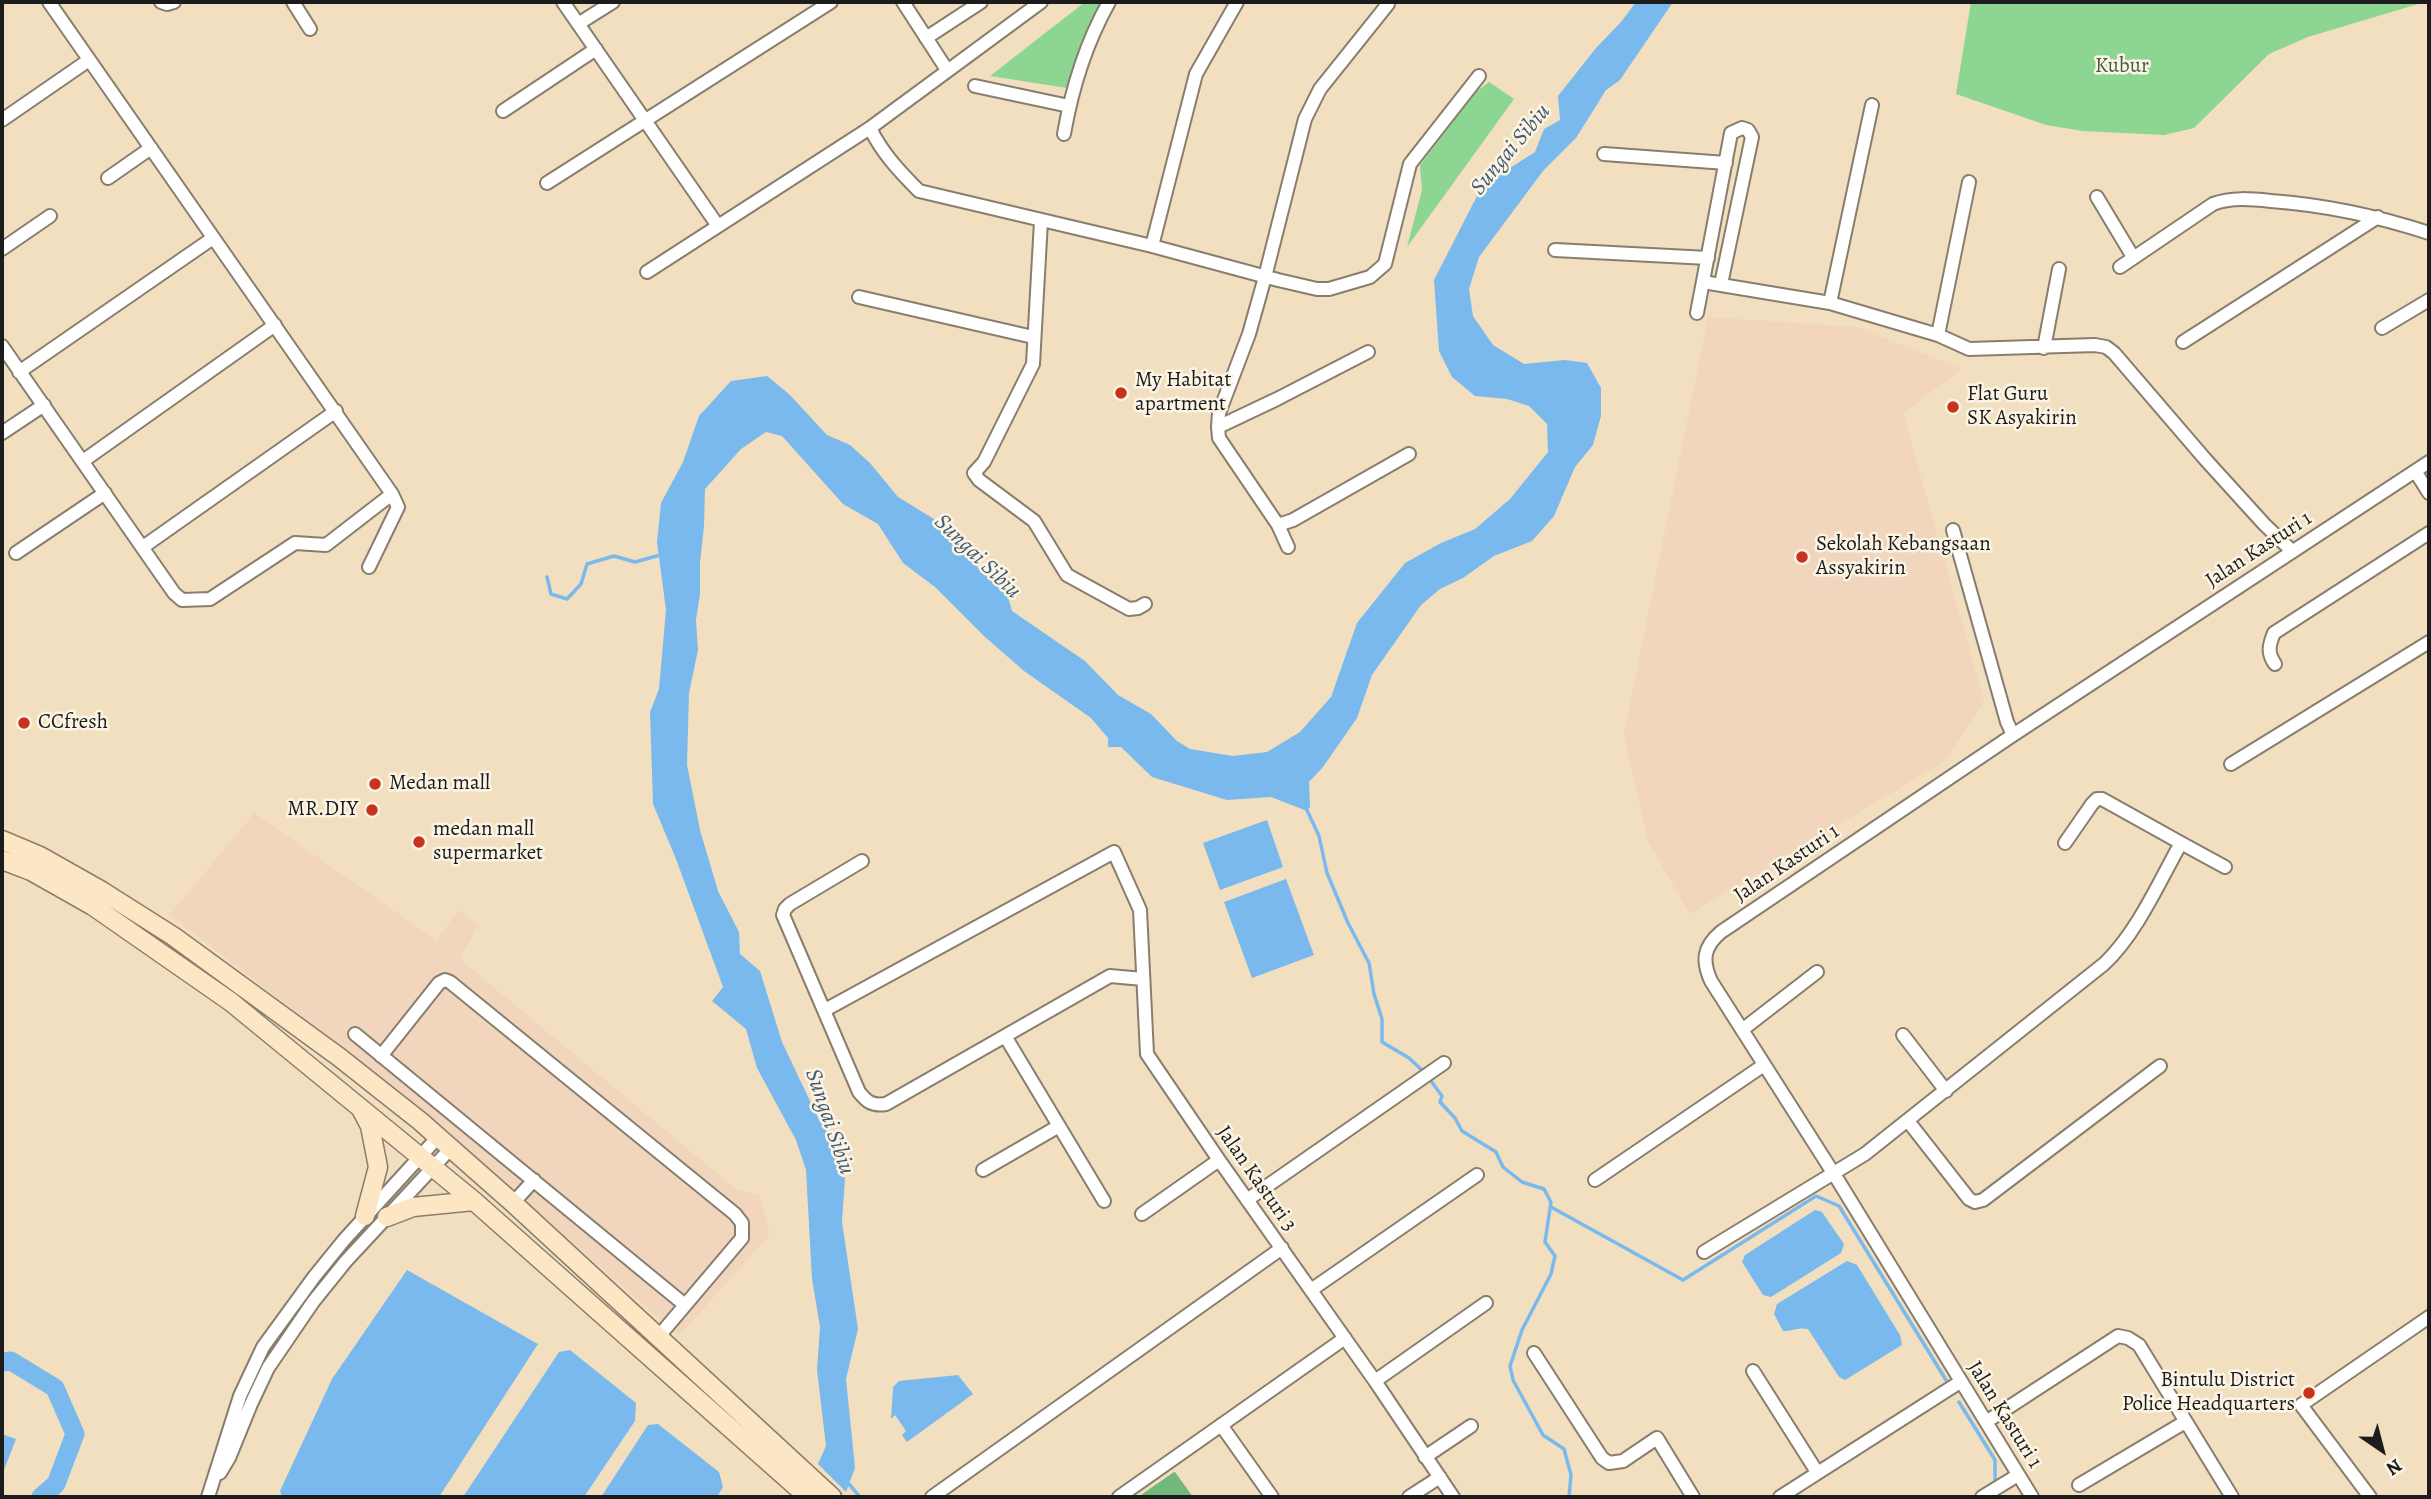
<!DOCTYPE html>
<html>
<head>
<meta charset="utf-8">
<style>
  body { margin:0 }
  #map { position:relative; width:2431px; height:1499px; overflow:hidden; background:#f2dfbf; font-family:Alegreya,serif }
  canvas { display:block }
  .frame { position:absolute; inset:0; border:4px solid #1c1c1c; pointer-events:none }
  .north { position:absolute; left:2347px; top:1415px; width:70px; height:70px; -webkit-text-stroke:5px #fcf5e5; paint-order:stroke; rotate:145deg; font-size:19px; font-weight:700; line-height:28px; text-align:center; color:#1c1c1c }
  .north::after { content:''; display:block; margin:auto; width:24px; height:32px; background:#1c1c1c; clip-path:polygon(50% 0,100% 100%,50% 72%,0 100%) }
</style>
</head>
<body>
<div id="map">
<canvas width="2431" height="1499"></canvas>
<div class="frame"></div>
<div class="north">N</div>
</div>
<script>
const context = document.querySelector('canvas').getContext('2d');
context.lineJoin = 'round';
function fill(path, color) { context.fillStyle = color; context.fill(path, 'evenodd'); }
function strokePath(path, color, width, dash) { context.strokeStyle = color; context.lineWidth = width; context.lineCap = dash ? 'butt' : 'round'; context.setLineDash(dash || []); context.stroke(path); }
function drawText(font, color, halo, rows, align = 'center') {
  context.font = font + ' Alegreya,serif'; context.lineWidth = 5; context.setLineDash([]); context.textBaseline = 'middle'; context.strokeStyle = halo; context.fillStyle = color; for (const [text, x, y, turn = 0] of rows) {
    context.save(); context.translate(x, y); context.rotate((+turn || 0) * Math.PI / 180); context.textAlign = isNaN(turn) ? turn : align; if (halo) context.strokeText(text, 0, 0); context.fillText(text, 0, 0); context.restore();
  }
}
const built = new Path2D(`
  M1708 317 1857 327 1962 369 1903 413 1984 701 1946 760 1690 914 1648 842 1624 735Z
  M254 813 436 940 459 910 478 925 460 959 736 1189 760 1195 770 1234 679 1336 414 1103 170 915Z`);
const green = new Path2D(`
  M1085 2H1101L1067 88 990 76Z
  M1971 2H2425L2308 37 2269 54 2194 128 2164 135 2083 131 2046 125 1956 94Z
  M1489 82 1514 99 1407 247 1422 190 1420 165 1476 92Z`);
const forest = new Path2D(`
  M1175 1472 1193 1497H1138L1174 1472Z`);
const water = new Path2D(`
  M1636 2H1673L1620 80 1606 90 1576 138 1543 171 1479 257 1469 289 1473 316 1493 345 1524 364 1565 360 1587 363 1601 388V416L1593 445 1575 467 1554 516 1532 541 1494 556 1463 578 1440 589 1421 605 1372 675 1357 718 1323 767 1309 782 1310 807 1307 811 1271 797 1227 800 1152 777 1121 747H1108V738L1091 718 1024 671 984 636 935 587 903 563 878 524 843 504 782 436 766 432 741 449 705 489 704 526 700 563V594L696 620 698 650 689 693 687 765 700 830 718 891 739 932 740 954 760 971 782 1042 819 1120 842 1152 845 1178 842 1222 858 1329 846 1379 855 1468 846 1492 818 1464 826 1446 817 1370 820 1327 812 1279 806 1170 796 1140 757 1068 746 1029 712 1001 723 987 676 859 653 804 650 712 659 689 666 610 657 542 661 503 683 462 699 416 731 381 767 376 789 394 827 435 850 445 870 463 898 497 934 519 951 541 1008 597 1012 611 1085 661 1118 695 1151 714 1177 741 1190 749 1233 756 1267 752 1300 732 1331 697 1357 623 1405 563 1441 543 1475 529 1510 499 1548 452 1547 424 1529 406 1507 399 1475 396 1452 377 1439 351 1434 280 1477 196 1499 175 1535 152 1544 129 1560 120 1558 96 1596 48 1621 22Z
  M1267 820 1283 867 1220 890 1203 843Z
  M1286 879 1314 955 1252 978 1224 902Z
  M1815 1210 1822 1212 1844 1244 1841 1253 1771 1297 1763 1295 1742 1262 1745 1255Z
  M1847 1261 1857 1265 1900 1335 1902 1345 1845 1380 1839 1377 1808 1329C1799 1327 1793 1331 1783 1331L1774 1314 1777 1304Z
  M407 1270 538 1344 439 1497H282L280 1491 332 1379Z
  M570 1350 636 1403 635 1421 584 1497H463L559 1352Z
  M958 1375 973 1394 907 1442 902 1435 906 1431 895 1415 891 1419 893 1387 899 1381Z
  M658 1424 719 1472 723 1487 717 1497H601L648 1425Z
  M2 1434 16 1439 2 1475Z`);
const stream = new Path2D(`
  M547 577 551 594 567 599 581 584 587 564 614 556 635 562 660 555
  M1306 808 1319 836 1327 873 1348 923 1369 963 1374 994 1382 1019V1042L1409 1058 1423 1071
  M1431 1081 1442 1096 1440 1102 1455 1118 1462 1131 1496 1152 1503 1167 1522 1182 1544 1189 1551 1202 1545 1242 1555 1256 1551 1274 1522 1330 1510 1366 1513 1380 1543 1435 1564 1449 1571 1475 1569 1497
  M1551 1207 1683 1280 1816 1196 1839 1206 1946 1380
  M1959 1402 1995 1460V1484
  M848 1483 860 1497`);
const river = new Path2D(`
  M2 1362 11 1361 55 1388 75 1434 56 1484 41 1497`);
const street = new Path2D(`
  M49 2 392 494 398 507 369 567
  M161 2 167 4 174 2
  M293 2 310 29
  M563 2 718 226
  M903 2 947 70
  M578 24 613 2
  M926 38 981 2
  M975 86 1069 106
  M503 111 596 49
  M2 120 89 60
  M870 128C882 153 900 172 919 191L1152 246 1278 280 1317 289H1329L1370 277 1385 264 1410 164 1479 76
  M1064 134C1072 88 1086 43 1109 2
  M1604 154 1726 163
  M108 178 151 148
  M547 183 831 2
  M2097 197 2133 257
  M1041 221 1033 364 984 462 974 473 979 480 1034 521 1067 575 1129 609 1138 608 1145 604
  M1152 246 1196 74 1237 2
  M2 249 50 216
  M1555 250 1708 258
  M2120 267 2213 204C2231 197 2252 199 2271 201 2326 205 2377 216 2429 233
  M647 272 870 128 1041 2
  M1703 282 1830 303 1938 335 1969 349 2095 345 2106 347 2114 353 2205 459 2264 524 2292 551
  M859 297 1033 337
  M1830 303 1872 105
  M1697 313 1731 133 1742 128 1748 130 1752 137 1721 284
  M2382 328 2429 300
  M1938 335 1969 182
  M2183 342 2378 217
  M2 346 174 593 182 600 210 599 295 543 326 545 392 494
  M2044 348 2059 269
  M19 372 213 238
  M1218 427 1277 399 1368 352
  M2 433 44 405
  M83 461 275 325
  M2415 471 2429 493
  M1278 525 1293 520 1409 454
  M1953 530 2007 722 2013 735
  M143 547 336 411
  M1288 547 1278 525 1219 438 1218 427 1219 413 1249 334 1265 277 1305 119 1320 89 1388 4 1385 2
  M16 553 105 493
  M2275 664C2267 653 2269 645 2274 633L2429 533
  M2231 764 2429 642
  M2181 843 2225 867
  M862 861 790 904 785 909 783 915 859 1092C867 1102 872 1106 886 1104L1110 976 1143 979
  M825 1010 1114 852 1140 910 1147 1054 1219 1160 1375 1381 1453 1497
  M1742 1030 1817 972
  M355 1034 685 1305
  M1903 1035 1946 1091
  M1005 1036 1104 1201
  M381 1056 439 983 445 980 450 982 735 1214 742 1223V1238L659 1336
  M1908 1121 1969 1199 1975 1202 1983 1200 2160 1066
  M983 1170 1059 1126
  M1595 1180 1764 1065
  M1247 1200 1444 1063
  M513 1203 534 1180
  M1142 1214 1219 1160
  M1704 1252 1865 1154 2104 964C2137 933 2159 882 2181 843L2102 799H2097L2092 804 2065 843
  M1311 1290 1477 1175
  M1534 1353 1602 1458 1609 1463 1623 1461 1657 1438 1693 1497
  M1753 1371 1817 1472
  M1375 1381 1486 1303
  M1986 1422 2118 1336 2128 1338 2139 1345 2232 1497
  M1221 1425 1272 1497
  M1425 1457 1471 1426
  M220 1473 229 1458 251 1404 268 1368 313 1302 346 1261 451 1148
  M2079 1485 2185 1422
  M208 1497 240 1396 263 1347 314 1277 344 1240 438 1137
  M932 1497 1282 1248
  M1119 1497 1345 1338
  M1409 1497 1440 1477
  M1780 1497 1960 1382
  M1982 1497 2018 1475
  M2032 1497 1839 1182 1711 981C1702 961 1703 947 1721 932L2013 735 2429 462
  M2370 1497 2301 1405 2429 1317`);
const secondary = new Path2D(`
  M2 840 40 856 102 891 173 936 339 1057 420 1121 513 1203 832 1497
  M2 860 31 871 93 906 231 1002 474 1201 808 1497
  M361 1109 370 1126 378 1167 365 1216
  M387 1217 413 1207 474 1201`);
const markers = [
  [1121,393,7,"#c8321e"],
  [1953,407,7,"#c8321e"],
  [1802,557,7,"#c8321e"],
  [24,723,7,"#c8321e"],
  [375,784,7,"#c8321e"],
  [372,810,7,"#c8321e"],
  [419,842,7,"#c8321e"],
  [2309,1393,7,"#c8321e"]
];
const parkNames = [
  ["Kubur",2122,67]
];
const poiNames = [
  ["My Habitat",1135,381],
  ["apartment",1135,405],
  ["Flat Guru",1967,395],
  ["SK Asyakirin",1967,419],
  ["Sekolah Kebangsaan",1816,545],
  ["Assyakirin",1816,569],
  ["CCfresh",38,723],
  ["Medan mall",389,784],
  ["MR.DIY",358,810,"right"],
  ["medan mall",433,830],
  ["supermarket",433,854],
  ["Bintulu District",2295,1381,"right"],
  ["Police Headquarters",2295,1405,"right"]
];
const streetNames = [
  ["Jalan Kasturi 1",2259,550,-33],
  ["Jalan Kasturi 1",1787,864,-34],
  ["Jalan Kasturi 3",1256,1179,55],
  ["Jalan Kasturi 1",2004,1415,58]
];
const waterNames = [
  ["Sungai Sibiu",1511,150,-50],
  ["Sungai Sibiu",977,557,44],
  ["Sungai Sibiu",829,1122,71]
];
fill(built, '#f1d5bd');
fill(green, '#8dd691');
fill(forest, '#72b77b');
fill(water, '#7ab9ed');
strokePath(stream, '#7ab9ed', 3.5);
strokePath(river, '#7ab9ed', 19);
strokePath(street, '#877e6e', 16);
strokePath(secondary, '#877e6e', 21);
strokePath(street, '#fff', 12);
strokePath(secondary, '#fce6c4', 18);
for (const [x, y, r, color] of markers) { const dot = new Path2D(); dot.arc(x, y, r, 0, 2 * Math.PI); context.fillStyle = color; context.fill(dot); strokePath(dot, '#fcf5e5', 2.5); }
drawText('21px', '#445d45', '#fcf5e5', parkNames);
drawText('21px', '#1c1c1c', '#fcf5e5', poiNames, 'left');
drawText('21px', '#1c1c1c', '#fcf5e5', streetNames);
drawText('italic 23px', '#425b70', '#fcf5e5', waterNames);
</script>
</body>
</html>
